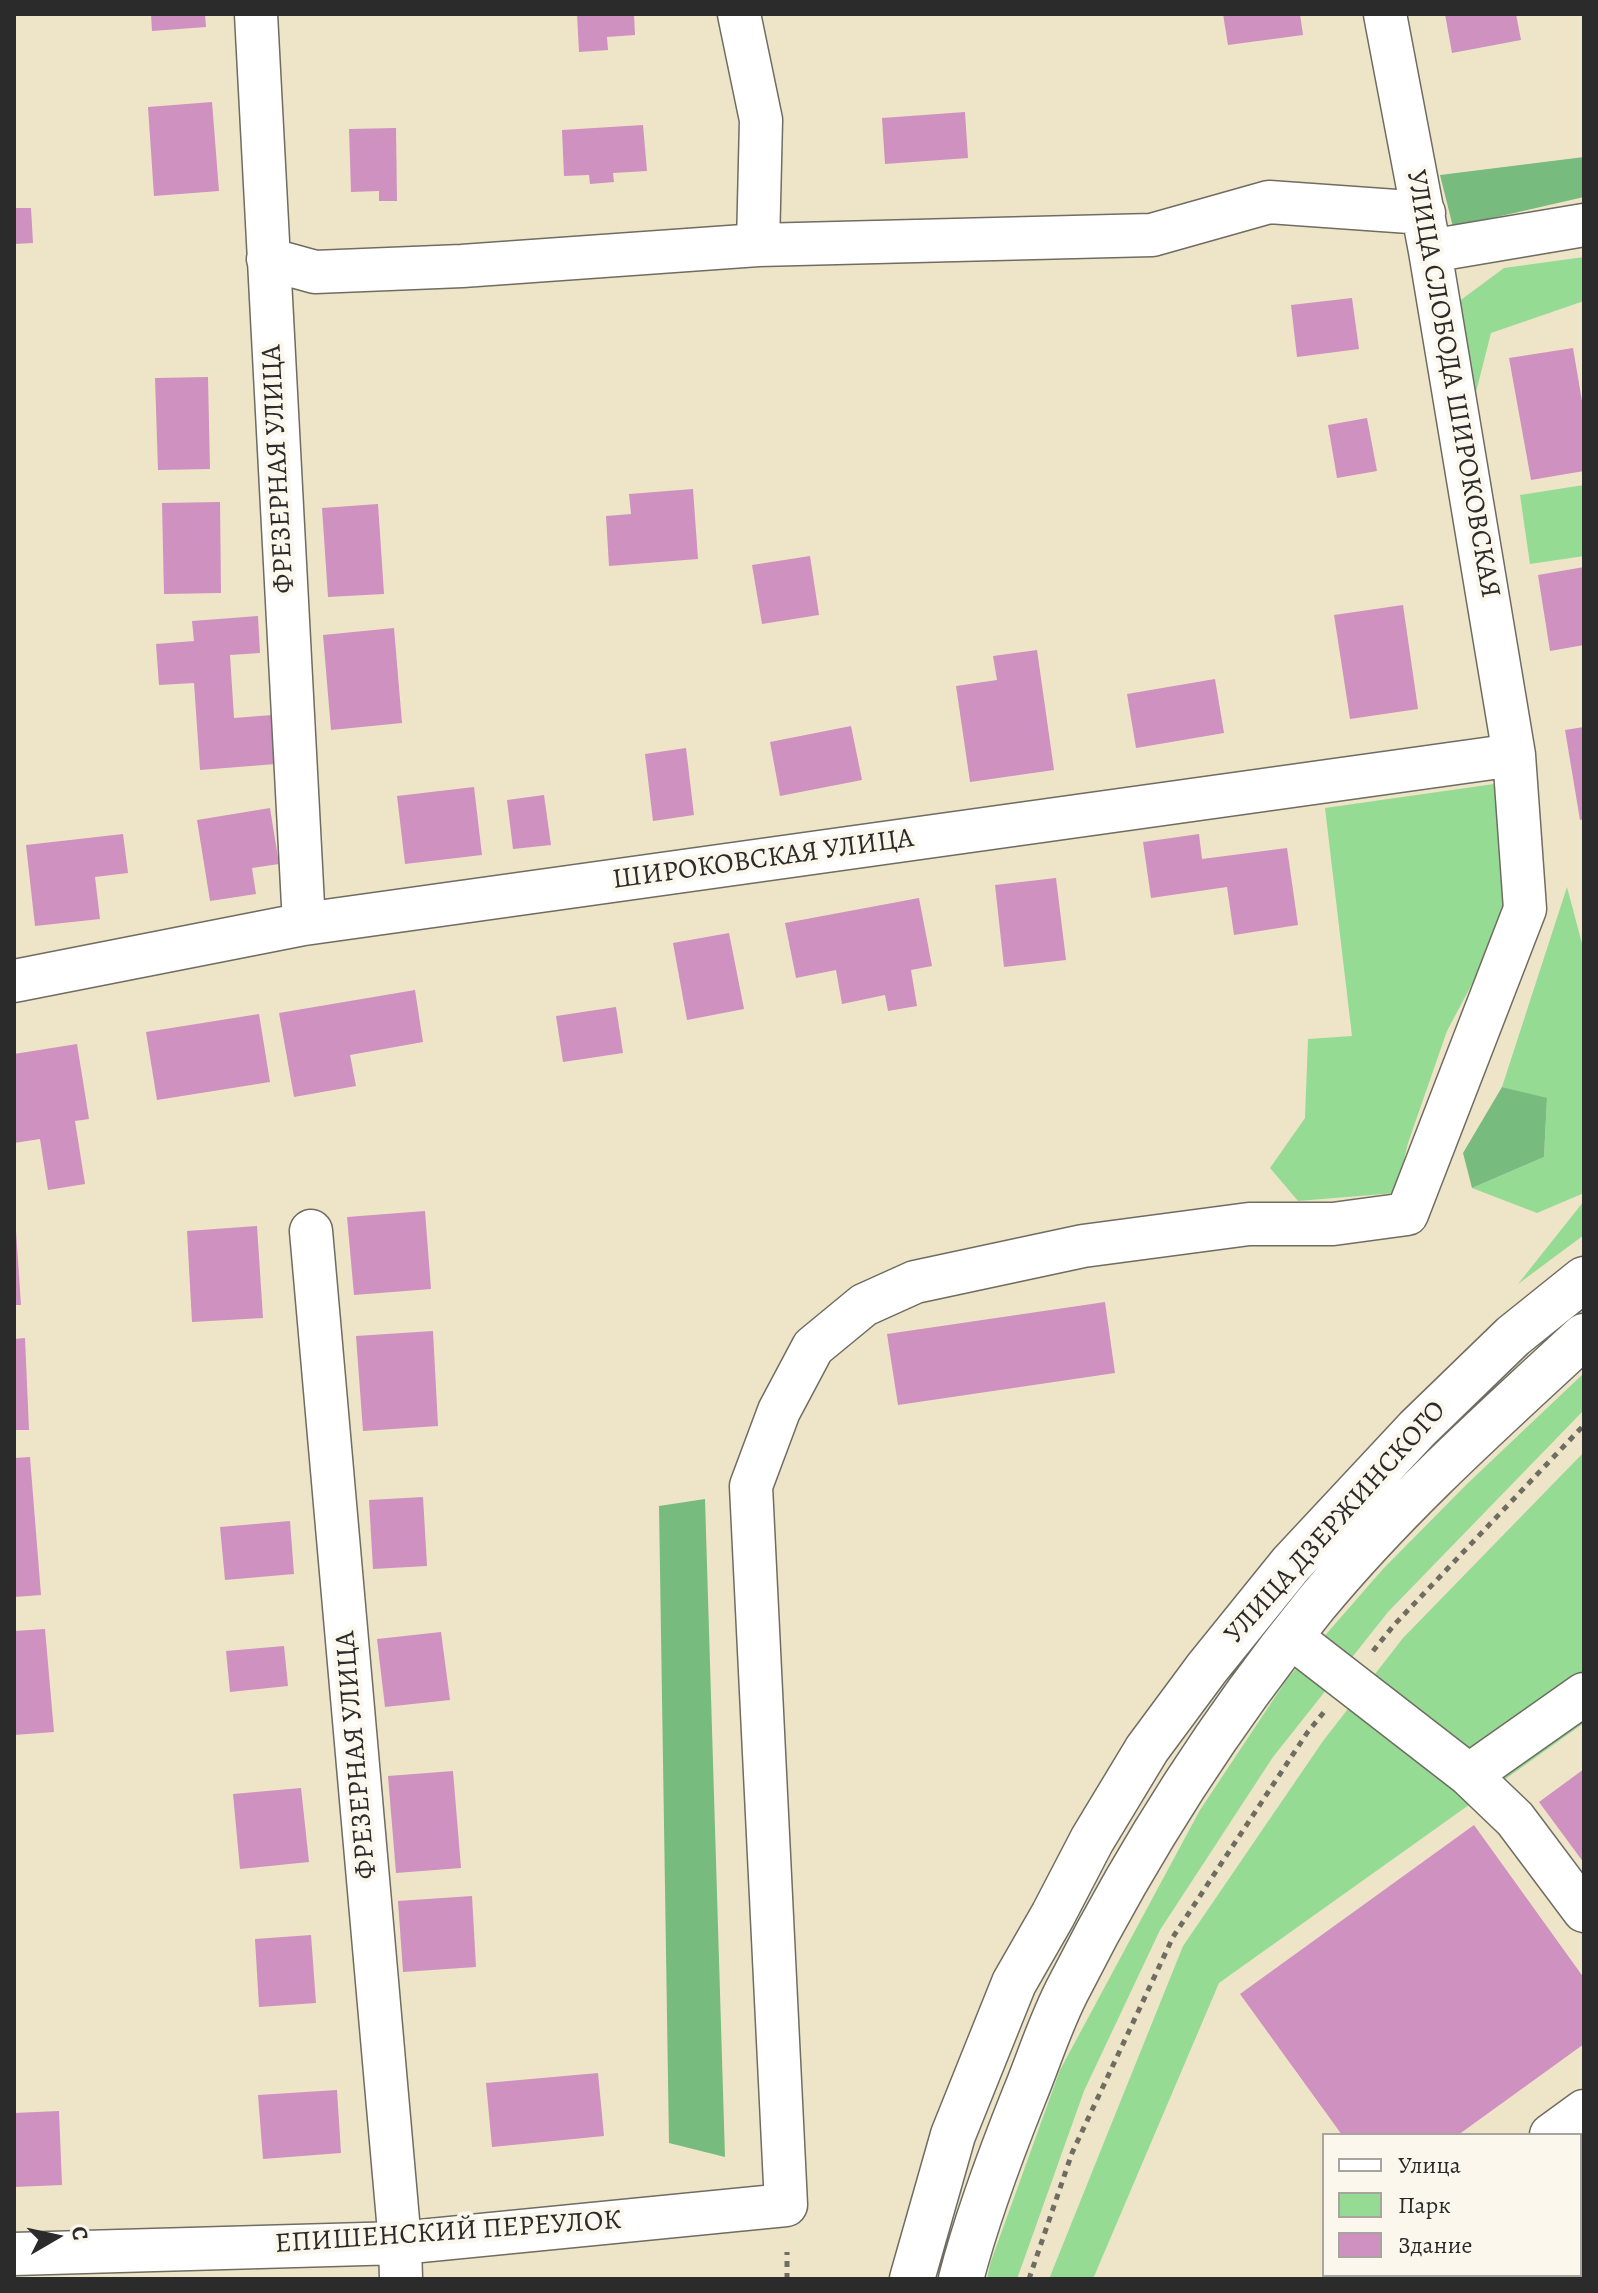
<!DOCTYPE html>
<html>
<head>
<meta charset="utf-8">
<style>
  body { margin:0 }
  #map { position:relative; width:1598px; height:2293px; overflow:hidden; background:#eee5c8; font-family:Alegreya,serif }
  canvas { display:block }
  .frame { position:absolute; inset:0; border:16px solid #2b2b2b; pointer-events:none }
  .legend { position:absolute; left:1322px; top:2133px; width:260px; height:144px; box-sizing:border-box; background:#fbf7ec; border:2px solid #a8a59f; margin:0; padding:10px 14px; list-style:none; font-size:24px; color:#2b2b2b }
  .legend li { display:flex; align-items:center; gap:16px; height:40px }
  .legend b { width:40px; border:2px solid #a8a59f }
  .north { position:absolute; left:16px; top:2197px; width:80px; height:80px; -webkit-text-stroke:6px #fbf7ec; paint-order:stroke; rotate:81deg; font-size:22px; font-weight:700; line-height:32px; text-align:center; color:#2b2b2b }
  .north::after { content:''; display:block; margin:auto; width:28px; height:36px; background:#2b2b2b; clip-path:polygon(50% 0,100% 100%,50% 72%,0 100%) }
</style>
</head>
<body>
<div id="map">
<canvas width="1598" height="2293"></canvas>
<div class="frame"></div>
<ul class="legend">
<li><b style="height:10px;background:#fff"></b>Улица</li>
<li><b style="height:22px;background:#95db94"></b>Парк</li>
<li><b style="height:22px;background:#cf91bf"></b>Здание</li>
</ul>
<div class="north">С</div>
</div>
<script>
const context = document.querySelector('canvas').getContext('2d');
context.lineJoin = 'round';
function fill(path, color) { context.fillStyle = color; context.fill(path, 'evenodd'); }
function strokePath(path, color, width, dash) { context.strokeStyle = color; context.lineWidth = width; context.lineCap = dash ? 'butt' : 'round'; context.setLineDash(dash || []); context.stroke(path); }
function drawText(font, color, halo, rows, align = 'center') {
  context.font = font + ' Alegreya,serif'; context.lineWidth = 8; context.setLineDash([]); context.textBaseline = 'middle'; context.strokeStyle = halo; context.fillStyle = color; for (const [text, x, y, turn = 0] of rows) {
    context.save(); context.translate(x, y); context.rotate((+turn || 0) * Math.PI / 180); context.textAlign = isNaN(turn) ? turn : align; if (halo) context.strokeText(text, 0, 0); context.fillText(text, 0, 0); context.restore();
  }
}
const green = new Path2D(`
  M1584 257V301L1491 333 1472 408 1454 305 1504 268Z
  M1584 485V556L1530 564 1520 495Z
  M1494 784 1510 886 1483 963 1447 1031 1408 1143 1396 1193 1298 1201 1270 1168 1305 1118 1308 1039 1352 1036 1325 808Z
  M1567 887 1584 951V1193L1537 1213 1472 1188 1544 1157 1547 1099 1502 1087Z
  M1584 1201V1235L1518 1284Z
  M1584 1373V1410L1388 1612 1273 1757 1160 1930 1084 2091 1017 2279H987L990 2264 1060 2070 1200 1810 1287 1679 1383 1569 1467 1484Z
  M1584 1452V1723L1219 1983 1093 2279H1049L1183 1946 1323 1741 1403 1638Z`);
const forest = new Path2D(`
  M1584 157V197L1453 227 1440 175Z
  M1502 1087 1547 1098 1544 1157 1472 1188 1463 1153Z
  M705 1499 725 2157 669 2143 659 1506Z`);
const building = new Path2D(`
  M151 14H205L206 27 152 31Z
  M577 14H634L635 35 607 37 608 50 579 52Z
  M1223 14H1300L1303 35 1228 45Z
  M1445 14H1516L1521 40 1452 53Z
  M212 102 219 191 154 196 148 107Z
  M965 112 968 158 885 164 882 118Z
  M643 125 647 171 613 173 614 182 590 184 589 175 564 176 562 130Z
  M396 128 397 201H379V191L351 192 349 129Z
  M14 208H31L33 243 14 244Z
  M1352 298 1359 349 1297 357 1291 305Z
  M1573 348 1584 413V471L1531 480 1509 358Z
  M208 377 210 469 158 470 155 378Z
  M1367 418 1377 471 1337 478 1328 425Z
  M693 489 698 559 609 566 606 516 631 514 629 494Z
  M220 502 221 593 164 594 162 503Z
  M378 504 384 594 328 597 322 508Z
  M810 556 819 615 762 624 752 565Z
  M1584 567V645L1550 651 1538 575Z
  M1403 605 1418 709 1350 719 1334 615Z
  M258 616 260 653 230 655 234 718 272 715 276 764 200 770 194 683 159 685 156 644 194 641 192 621Z
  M394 628 402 723 331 730 323 635Z
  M1037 650 1054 770 970 782 956 686 997 680 993 656Z
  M1215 679 1224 733 1136 748 1127 694Z
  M851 726 862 780 780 796 770 742Z
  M1584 727V819L1580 820 1565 730Z
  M686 748 694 815 653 821 645 754Z
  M474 787 482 855 405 864 397 796Z
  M544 795 551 845 513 849 507 800Z
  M270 808 279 864 252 868 256 894 210 901 197 820Z
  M123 834 128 873 95 877 100 919 35 926 26 845Z
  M1199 834 1202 859 1287 848 1298 925 1234 935 1227 887 1151 898 1143 842Z
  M1056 878 1066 960 1004 967 995 885Z
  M919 898 932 966 911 970 917 1006 888 1011 885 995 842 1004 836 970 796 978 785 923Z
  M729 933 744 1009 687 1020 673 943Z
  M415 990 423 1042 350 1055 356 1086 294 1097 279 1013Z
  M616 1007 623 1053 563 1062 556 1016Z
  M259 1014 270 1082 157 1100 146 1032Z
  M77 1044 89 1119 75 1121 85 1184 48 1190 40 1139 14 1143V1054Z
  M425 1211 431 1289 354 1295 347 1217Z
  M257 1226 263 1318 192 1322 187 1231Z
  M14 1231H16L21 1305H14Z
  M1105 1302 1115 1373 898 1405 887 1334Z
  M433 1331 438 1426 363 1431 356 1336Z
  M25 1338 29 1430H14V1339Z
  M30 1457 41 1595 14 1597V1458Z
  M423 1497 427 1566 373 1569 369 1500Z
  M290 1521 294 1574 225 1580 220 1527Z
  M45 1629 54 1732 14 1735V1631Z
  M441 1632 450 1700 385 1707 377 1639Z
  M284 1646 288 1686 230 1692 226 1651Z
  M1584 1769V1863L1539 1802Z
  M453 1771 461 1868 396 1873 388 1776Z
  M301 1788 309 1862 240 1869 233 1794Z
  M1474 1825 1584 1978V2044L1458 2135H1342L1240 1994Z
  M472 1896 476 1967 403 1972 398 1901Z
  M311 1935 316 2003 259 2007 255 1939Z
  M598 2073 604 2136 492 2147 486 2083Z
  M337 2090 341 2153 263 2159 258 2095Z
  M59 2111 62 2185 14 2187V2113Z`);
const path = new Path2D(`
  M1373 1651 1394 1625 1584 1425
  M787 2279V2252
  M1029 2279 1072 2153 1173 1937 1307 1733 1324 1712`);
const minor = new Path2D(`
  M256 14 304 924
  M739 14 761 120 758 245
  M1430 251 1584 225
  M268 259 315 272 462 266 758 245 1152 235 1269 202 1424 213
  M14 981 304 924 1514 755
  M311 1231 400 2243 401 2279
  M1291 1637 1469 1775 1515 1819 1584 1911
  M1469 1775 1584 1694
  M1551 2135 1584 2111
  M14 2254 400 2243 786 2205 751 1486 779 1411 813 1347 864 1305 915 1282 1083 1246 1249 1224H1333L1407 1214 1525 909 1514 755 1430 251 1385 14`);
const highway = new Path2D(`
  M912 2279 953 2135 1014 1983 1053 1915 1092 1840 1147 1749 1207 1668 1291 1564 1417 1429 1513 1336 1584 1279
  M961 2279C977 2217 1000 2156 1024 2096 1039 2060 1051 2020 1070 1985 1138 1851 1220 1722 1315 1605 1396 1507 1491 1422 1584 1336`);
const streetNames = [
  ["УЛИЦА СЛОБОДА ШИРОКОВСКАЯ",1452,384,80],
  ["ФРЕЗЕРНАЯ УЛИЦА",279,469,-93],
  ["ШИРОКОВСКАЯ УЛИЦА",763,860,-8],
  ["УЛИЦА ДЗЕРЖИНСКОГО",1336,1523,-48],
  ["ФРЕЗЕРНАЯ УЛИЦА",357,1755,-95],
  ["ЕПИШЕНСКИЙ ПЕРЕУЛОК",448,2233,-4]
];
fill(green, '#95db94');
fill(forest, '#78bb7e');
fill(building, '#cf91bf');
strokePath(minor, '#6f6c62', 45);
strokePath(highway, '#6f6c62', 47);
strokePath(path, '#6f6c62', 5, [6, 6]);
strokePath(minor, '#fff', 42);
strokePath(highway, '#fff', 44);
drawText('28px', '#2b2b2b', '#fbf7ec', streetNames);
</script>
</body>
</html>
